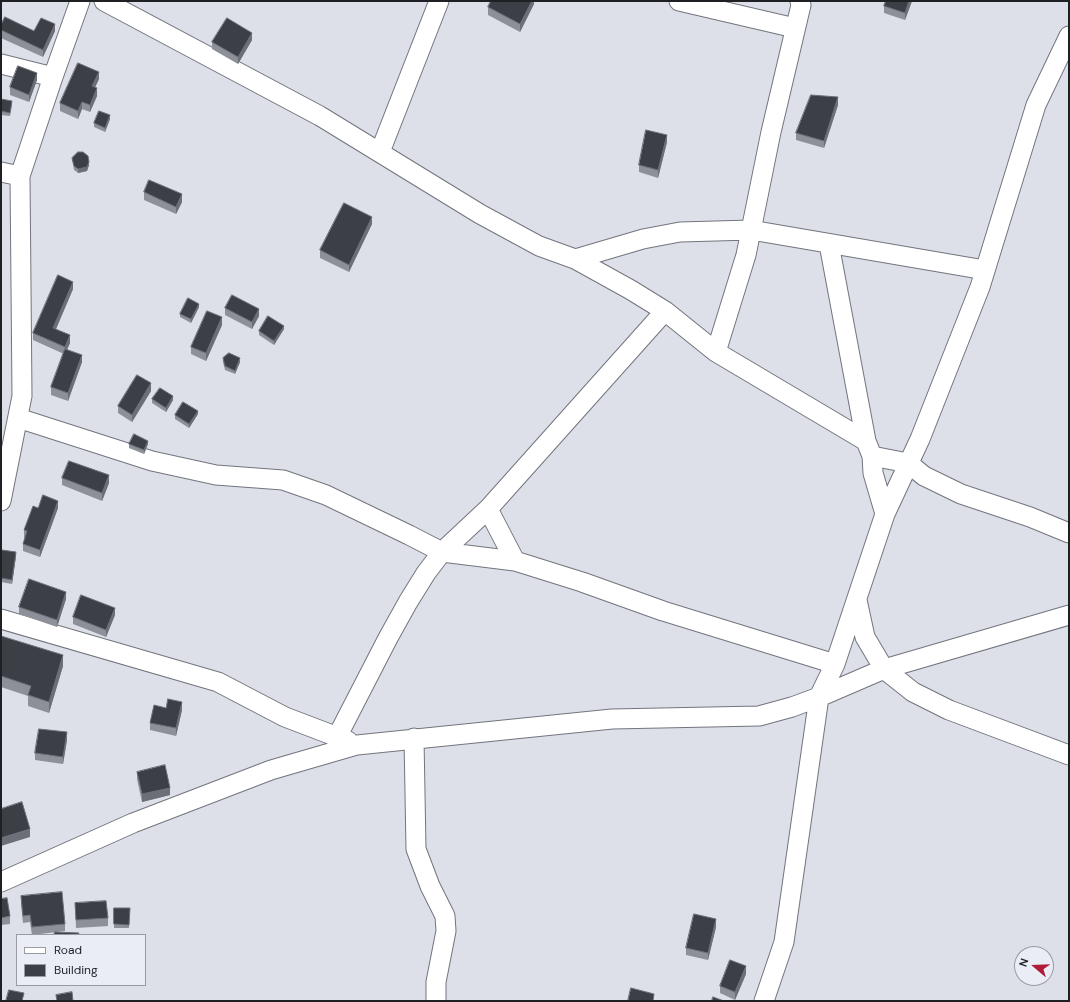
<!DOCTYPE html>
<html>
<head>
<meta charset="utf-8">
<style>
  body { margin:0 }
  #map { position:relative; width:1070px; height:1002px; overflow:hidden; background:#dde0e9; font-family:"DM Sans",sans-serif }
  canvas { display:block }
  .frame { position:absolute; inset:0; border:2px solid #1f2023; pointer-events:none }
  .legend { position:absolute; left:16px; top:934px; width:130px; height:52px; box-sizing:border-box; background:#eaedf6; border:1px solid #999ba2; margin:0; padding:5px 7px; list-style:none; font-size:12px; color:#1f2023 }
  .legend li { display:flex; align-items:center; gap:8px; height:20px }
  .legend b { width:20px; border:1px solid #999ba2 }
  .north { position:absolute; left:1014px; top:946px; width:40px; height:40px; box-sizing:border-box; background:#eaedf6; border:1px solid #999ba2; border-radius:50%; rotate:289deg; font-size:11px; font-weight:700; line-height:16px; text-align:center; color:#1f2023 }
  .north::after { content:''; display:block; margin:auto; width:14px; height:18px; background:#b01c35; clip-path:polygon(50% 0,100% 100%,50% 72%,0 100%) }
</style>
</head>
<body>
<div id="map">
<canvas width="1070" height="1002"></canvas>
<div class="frame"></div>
<ul class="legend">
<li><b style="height:5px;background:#fff"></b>Road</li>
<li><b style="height:11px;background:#3d3f47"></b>Building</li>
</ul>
<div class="north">N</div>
</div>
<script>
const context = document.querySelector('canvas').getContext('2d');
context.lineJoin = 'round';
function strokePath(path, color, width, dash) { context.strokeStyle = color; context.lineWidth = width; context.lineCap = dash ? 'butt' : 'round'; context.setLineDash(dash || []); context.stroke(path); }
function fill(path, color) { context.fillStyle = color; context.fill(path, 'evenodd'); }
const street = new Path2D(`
  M104 1 320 116 480 214 539 246 575 259 631 290 665 311 716 352 866 441 872 456 873 473 885 514
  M679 1 795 28
  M1 64 53 77
  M380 152 439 1
  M1 172 20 176
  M829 244 866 441
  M575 259 643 239 680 232 751 230 985 270
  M716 352 746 255 771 132 801 5 800 1
  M18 418 152 461 216 475 283 480 326 495 409 535 442 552 515 561 582 582 663 611 835 664
  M872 456 908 463 924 476 961 494 1030 517 1069 533
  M1 501 22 396 20 176 53 77 80 1
  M488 509 515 561
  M857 600 865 637 884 669 1069 615
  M1 619 218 682 285 717 348 741
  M337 737 388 638 408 602 426 573 442 552 488 509 665 311
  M414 738 416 849 430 886 445 916 446 931 436 982V1001
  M1 882 133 823 271 770 357 745 612 719 759 716 792 707 819 697 884 669 913 692 949 710 1069 755
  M764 1001 784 942 819 697 835 664 885 514 920 439 980 287 1036 105 1069 36`);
const wall = new Path2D(`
  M534 1V4L520 32 488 15V7Z
  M886 1H912L905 20 884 13V6Z
  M1 25 34 31H55L43 57 1 38Z
  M252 40 238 64 212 49V42Z
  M99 79 95 87 97 96 90 112 82 109 78 119 60 111V103Z
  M37 80 29 102 10 95V87Z
  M1 99 12 105 10 116 1 115Z
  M838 105 824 148 796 140V133Z
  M110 119 105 132 94 127V123Z
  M667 142 658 178 639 172V165Z
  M72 158 89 165 87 171 78 173 74 170Z
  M144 192 182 202 176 214 144 200Z
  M372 224 349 272 320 258V250Z
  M73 289 56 329 70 343 67 349 82 362 68 401 51 395V387L64 354 33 340V333Z
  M199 307 191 323 180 317V314Z
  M225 308 259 316 252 329 225 315Z
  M222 325 206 361 191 354V347Z
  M284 329 274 345 259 335V331Z
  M223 358 240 362 235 374 225 370 223 362Z
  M151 391 132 422 118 413V406Z
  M152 399 173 400 166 412 152 403Z
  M198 414 189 428 175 419V415Z
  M129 444H148L144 454 129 448Z
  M62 478 109 483 102 501 62 485Z
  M38 508H58L40 557 23 551V544L25 538H24V530Z
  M16 556 12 584 1 582V557Z
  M66 599 57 627 19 614V607Z
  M115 615 106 637 73 624V617Z
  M1 636 63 666 49 713 28 706V696L1 687Z
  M166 708 182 710 176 736 150 730V723Z
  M67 740 63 764 35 760V753Z
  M137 772 170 795 142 802 137 779Z
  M21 896 65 924V931L32 935 30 922 23 923 21 904Z
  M1 899 10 916V924L1 925Z
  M75 903 108 918V926L76 928Z
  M114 908H130L129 928H114Z
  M716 927 708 960 686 955V948Z
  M746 974 735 1000 720 993V986Z`);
const shadedWall = new Path2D(`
  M532 1H534V4L520 32V24Z
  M909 1H912L905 20V13Z
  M55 24V31L43 57V50Z
  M252 33V40L238 64V57Z
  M99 72V79L92 94V86Z
  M37 73V80L29 102V95Z
  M97 88V96L90 112V105Z
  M838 97V105L824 148V141Z
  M82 102V109L78 119V111Z
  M110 115V119L105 132V128Z
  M667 135V142L658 178V170Z
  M89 162V165L87 171 78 173V169Z
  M182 194V202L176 214V207Z
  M372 217V224L349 272V265Z
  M73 282V289L53 336V328Z
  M199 304V307L191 323V319Z
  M259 309V316L252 329V322Z
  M222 317V325L206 361V353Z
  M284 326V329L274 345V341Z
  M70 335V343L65 354V347Z
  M82 355V362L68 401V393Z
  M240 358V362L235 374V371Z
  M151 383V391L132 422V415Z
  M173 396V400L166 412V408Z
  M198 411V414L189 428V424Z
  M148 441V444L144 454V450Z
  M109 475V483L102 501V493Z
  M58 501V508L40 557V550Z
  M16 552V556L12 584V580Z
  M66 592V599L57 627V620Z
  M115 608V615L106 637V630Z
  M63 655V666L49 713V702Z
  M182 702V710L176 736V728Z
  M67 732V740L63 764V757Z
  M170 788V795L142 802V794Z
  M30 829V837L1 846V838Z
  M716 919V927L708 960V953Z
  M746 966V974L735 1000V992Z`);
const building = new Path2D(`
  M491 1H532L520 24 488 7Z
  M886 1H909L905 13 884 6Z
  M5 17 34 31 41 18 55 24 43 50 1 30V25Z
  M227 18 252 33 238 57 212 42Z
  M78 63 99 72 92 86 97 88 90 105 82 102 78 111 60 103Z
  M18 66 37 73 29 95 10 87Z
  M811 95 838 97 824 141 796 133Z
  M1 99 12 101 10 113 1 111Z
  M99 111 110 115 105 128 94 123Z
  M646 130 667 135 658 170 639 165Z
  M78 152H83L88 156 89 162 87 167 78 169 74 166 72 158Z
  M149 180 182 194 176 207 144 192Z
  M344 203 372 217 349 265 320 250Z
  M58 275 73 282 53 328 70 335 65 347 33 333Z
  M232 295 259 309 252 322 225 308Z
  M188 298 199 304 191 319 180 314Z
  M207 311 222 317 206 353 191 347Z
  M268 316 284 326 274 341 259 331Z
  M65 349 82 355 68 393 51 387Z
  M229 353 240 358 235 371 225 366 223 358Z
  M137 375 151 383 132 415 118 406Z
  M160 388 173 396 166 408 152 399Z
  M183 402 198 411 189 424 175 415Z
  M134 434 148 441 144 450 129 444Z
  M69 461 109 475 102 493 62 478Z
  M43 495 58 501 40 550 23 544 27 531 24 530 33 506 38 508Z
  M2 550 16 552 12 580 1 578V557Z
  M29 579 66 592 57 620 19 607Z
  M81 595 115 608 106 630 73 617Z
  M1 636 63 655 49 702 28 695 31 686 1 676Z
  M168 699 182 702 176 728 150 723 154 705 166 708Z
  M39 729 67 732 63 757 35 753Z
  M165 765 170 788 142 794 137 772Z
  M22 802 30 829 1 838V809Z
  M62 892 65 924 32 927 30 915 23 916 21 896Z
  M7 898 10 916 1 918V899Z
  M106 901 108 918 76 920 75 903Z
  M114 908H130L129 925 114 924Z
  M694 914 716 919 708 953 686 948Z
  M55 932 79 933 78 935H54Z
  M730 960 746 966 735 992 720 986Z
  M631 988 654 994 653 1001H628Z
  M9 990 24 993 22 1001H6Z
  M72 992 73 1001H57L56 995Z
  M713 997 724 1001H712Z`);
strokePath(street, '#72757d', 21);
strokePath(street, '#fff', 19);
fill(wall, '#8d9098');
fill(shadedWall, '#6d6f78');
fill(building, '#3d3f47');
strokePath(building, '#6d6f78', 1);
</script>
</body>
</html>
